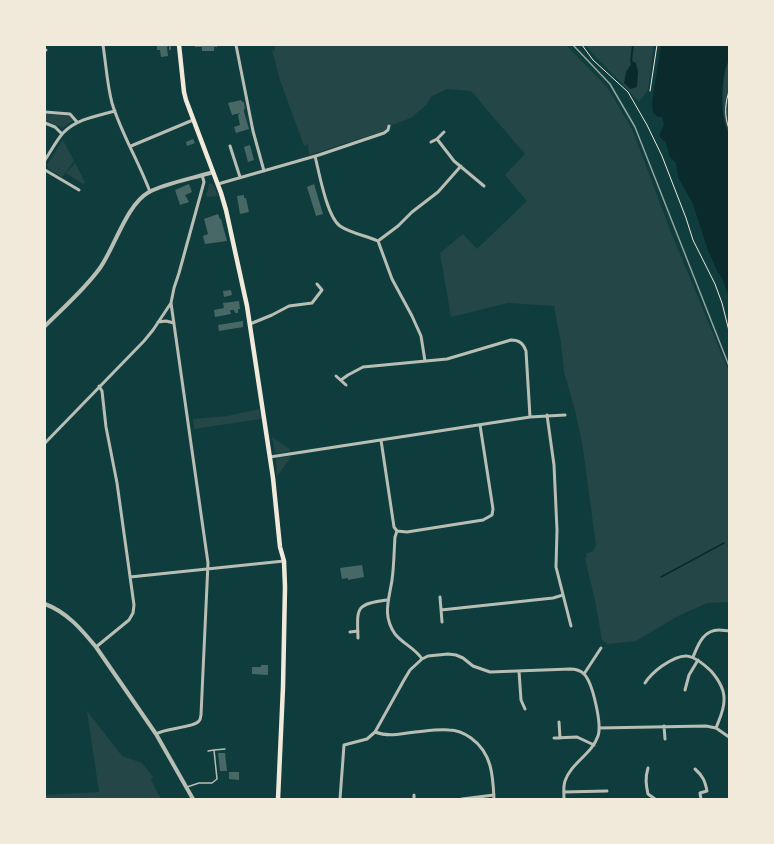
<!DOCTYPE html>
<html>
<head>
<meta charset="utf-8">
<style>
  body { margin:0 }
  #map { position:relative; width:774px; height:844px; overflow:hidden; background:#0f3d3e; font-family:"Playfair Display",serif }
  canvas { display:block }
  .frame { position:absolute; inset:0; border:46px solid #f1e9da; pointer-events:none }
</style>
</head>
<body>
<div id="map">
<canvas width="774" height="844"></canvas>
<div class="frame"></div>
</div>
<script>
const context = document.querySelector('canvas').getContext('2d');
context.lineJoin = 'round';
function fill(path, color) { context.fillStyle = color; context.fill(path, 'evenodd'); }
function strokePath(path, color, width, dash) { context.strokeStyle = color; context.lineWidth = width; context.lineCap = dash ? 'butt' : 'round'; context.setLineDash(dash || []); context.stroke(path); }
const green = new Path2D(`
  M275 45H566L607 87 632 129 672 235 729 372V602L707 603 678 616 636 641 608 644 602 640 596 605 585 558H587L586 553 592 552 596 546 583 448 575 410 564 372 561 343 554 306 508 303 451 317 440 253 463 234 477 249 527 201 505 175 525 154 471 91 447 89 432 96 426 105 411 118 394 124 384 131 309 155 308 144 304 146 280 80 272 50 274 51Z
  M585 45H654L648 90 639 102C622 82 602 65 585 45Z
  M729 60V134C727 129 725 124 724 119 721 105 723 73 729 60Z
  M45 114 70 116 73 120 63 128 45 120Z
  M63 140 74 161 62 177 49 169 47 165Z
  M75 163 85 182 83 184 66 173Z
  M211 183 214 186 218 196 206 197 209 184Z
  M259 409 261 419 194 429 193 419 227 416Z
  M272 437 290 450V451L278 453 275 452Z
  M290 456 291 457 277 476 276 459Z
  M87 711 122 756 142 763 153 777 151 780 161 799H45V795L99 792Z`);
const water = new Path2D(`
  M632 45H634L632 61 636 63 638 72 637 87 630 89 624 83 626 72 631 64 630 61Z
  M661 45H729C729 49 730 54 729 58 728 63 725 68 724 73 721 94 721 116 729 136V298L723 280 717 271 707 248 693 204 678 177 676 163 670 157 666 143 660 137V134L664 125 662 117H658L653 112 652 103Z`);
const stream = new Path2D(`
  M661 577 724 543`);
const building = new Path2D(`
  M157 45H171V50H169V46L167 47 168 56 161 57 160 50H157Z
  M195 45H217V47H214V51H202V47H195Z
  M241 100 242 102H244L245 109H244V112L249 129 236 133 234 127 240 125 238 115 240 113 232 115 228 103Z
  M193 139 195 143 187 146 186 142Z
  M250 145 254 160 248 162 244 147Z
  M189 184 192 192 185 195 189 202 180 205 175 190Z
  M314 184 323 214 316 216 307 187Z
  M244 195V198H246L249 212 240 214 237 196Z
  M218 214 220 219H221L227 241 205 244 203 236 208 234 204 219Z
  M231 290 232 295 224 297 223 291Z
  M239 301 240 309H238V313H235L234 310H230L231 314 215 317 214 310 224 308 223 303Z
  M243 321V327L219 331 218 325Z
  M362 565 364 577 348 580V578L342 579 340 568Z
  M261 665H268V675L252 674V667H261Z
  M218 753H225L227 771H220Z
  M229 772H239V780L229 779Z`);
const path = new Path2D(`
  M582 45 593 60 628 92 647 125 662 156 686 218 693 240 715 284 722 303 729 331
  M650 91 657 45
  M729 91C725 104 724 115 729 129`);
const service = new Path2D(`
  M214 750 225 749
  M187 787 199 783H212L217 779 214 750 208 751`);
const minor = new Path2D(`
  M103 45C106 64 107 84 112 103 121 133 139 162 150 192
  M236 45 253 131 264 171
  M45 50H46
  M45 112 70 114 77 122
  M45 123 55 127 62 134
  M437 139 454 161 484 186
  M431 142 437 139 444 132
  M131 146 193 120
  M230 146 240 177
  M315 156C319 172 327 217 340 226 350 233 367 236 378 241L392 279 412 316 421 336 425 361
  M45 160C51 151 56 141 63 133 76 119 97 116 115 111
  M45 170 79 190
  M218 184 319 155 384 133 388 130 389 126
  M378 241 398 226 412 212 438 192 461 166
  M158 322 166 321 174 323
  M250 324 272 315 289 306 312 303 322 290 317 284
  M336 376 346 385
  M341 380 348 375 363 367 447 359 511 340C519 340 523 343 526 351L530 417
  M547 415 554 465 557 530 556 567 571 626
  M381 440 394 527 397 531 407 532 483 520 492 515 493 509 480 425
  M45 443 144 341 153 330 171 303
  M270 457 530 417 565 415
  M397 531 395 537C394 551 394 566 392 580 389 600 382 615 395 634 403 644 415 648 422 659
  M130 577 284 561
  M440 597 442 622
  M441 610 553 598 563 595
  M350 632 358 631
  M358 638C357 608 355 604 387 600
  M96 647 129 620 133 613 134 605 117 483 106 427 102 391 99 386
  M693 657C698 645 703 630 719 630 723 630 726 631 729 631
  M519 671 521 700 525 709
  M584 674 601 648
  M645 683C650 675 655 671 662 666 684 651 692 653 711 671 718 679 725 690 724 701 724 710 719 720 716 728
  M685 690 689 675 698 660
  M559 722 560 738
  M664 726 665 739
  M599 728 706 726 716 728 729 737
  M375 732C388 737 402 734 415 732 426 731 438 729 449 730 457 730 464 733 471 738 492 753 493 776 494 799
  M156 734C166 728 193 728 199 721 201 719 200 718 201 715L208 563 171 303 174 288 179 273 204 182 202 175
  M554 738 577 737 594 745
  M648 768C645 778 646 785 648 794L655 799
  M695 769C703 776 705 781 707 791L700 793 701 799
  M564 792 607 791
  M340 799 344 745 367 739 375 732 404 680 410 670 422 659 428 656 448 654 456 655 463 658 473 666 490 672 570 669C576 669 581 671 584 674 593 683 602 725 598 736 592 754 571 763 565 781 563 787 564 793 564 799
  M414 799V795
  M462 799 494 795`);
const tertiary = new Path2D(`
  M45 326C64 307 84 290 100 268 115 247 126 205 149 192 166 183 195 178 213 172
  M45 604C67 612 82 630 96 647L156 734 193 799`);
const secondary = new Path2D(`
  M179 45 184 92 186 100 221 193 226 210 247 306 273 478 280 547 284 561 285 587 283 687 278 799`);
const rail = new Path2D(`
  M573 45 610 84 635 127 729 366`);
fill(green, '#244646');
fill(water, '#0a2a2b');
strokePath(stream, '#0a2a2b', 1.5);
fill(building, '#486865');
strokePath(path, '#f1e9da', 1);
strokePath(service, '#b8beb3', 1.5);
strokePath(minor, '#b8beb3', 3);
strokePath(tertiary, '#b8beb3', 4);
strokePath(secondary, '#f1e9da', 4.5);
strokePath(rail, '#97a49c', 1.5);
</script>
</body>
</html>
